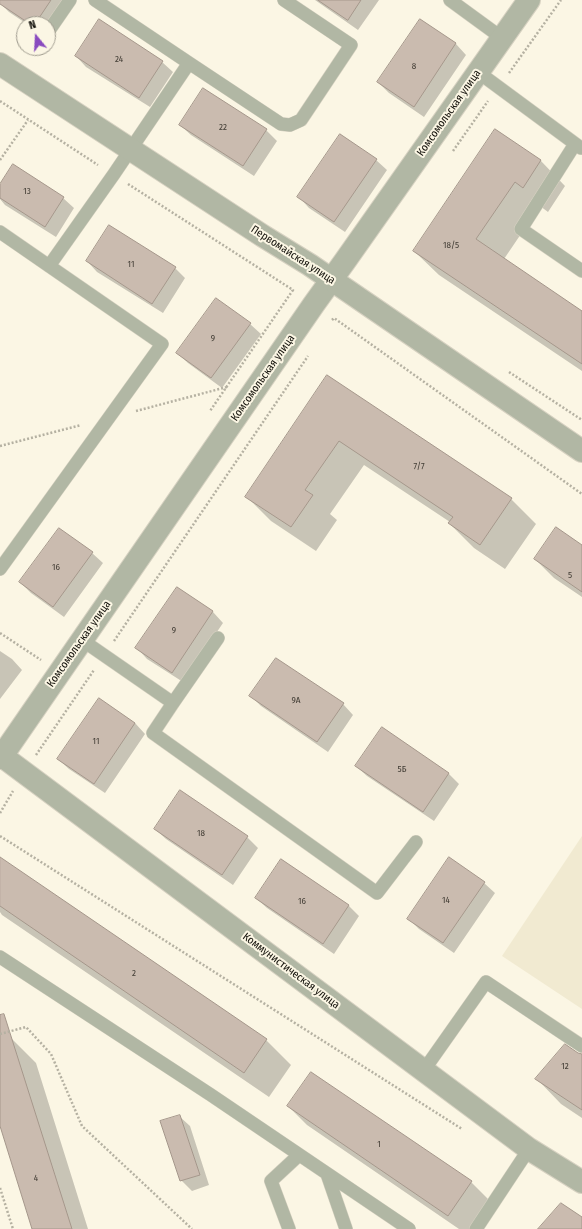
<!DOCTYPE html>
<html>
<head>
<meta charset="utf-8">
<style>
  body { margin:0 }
  #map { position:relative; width:582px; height:1229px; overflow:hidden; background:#fbf6e4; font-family:"Fira Sans Condensed",sans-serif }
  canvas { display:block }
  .north { position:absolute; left:16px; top:16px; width:40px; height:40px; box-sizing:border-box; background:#fbf6e4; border:1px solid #9e9a8d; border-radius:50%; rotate:342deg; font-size:11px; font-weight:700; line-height:16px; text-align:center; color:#13110b }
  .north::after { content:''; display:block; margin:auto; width:14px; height:18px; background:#894abf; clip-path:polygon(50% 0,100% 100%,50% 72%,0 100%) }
</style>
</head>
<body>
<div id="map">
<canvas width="582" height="1229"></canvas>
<div class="north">N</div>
</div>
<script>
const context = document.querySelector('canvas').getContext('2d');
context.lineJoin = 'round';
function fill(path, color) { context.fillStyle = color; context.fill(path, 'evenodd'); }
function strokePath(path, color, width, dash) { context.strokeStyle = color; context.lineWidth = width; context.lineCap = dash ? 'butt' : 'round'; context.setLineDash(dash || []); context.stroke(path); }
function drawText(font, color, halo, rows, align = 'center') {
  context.font = font + ' "Fira Sans Condensed",sans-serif'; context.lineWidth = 4; context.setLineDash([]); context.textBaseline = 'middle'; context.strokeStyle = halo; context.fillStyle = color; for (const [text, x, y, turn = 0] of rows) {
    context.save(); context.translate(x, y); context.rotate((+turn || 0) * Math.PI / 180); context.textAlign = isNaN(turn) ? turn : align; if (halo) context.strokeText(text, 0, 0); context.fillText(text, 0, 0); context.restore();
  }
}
const built = new Path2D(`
  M582 836V1009L502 956Z`);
const shadow = new Path2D(`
  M0 0H69L48 24H27L9 12 0 3Z
  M315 0H379L358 30Z
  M420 20 456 44 466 55 424 117 389 93 378 82Z
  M76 56 162 62 173 72 150 107 86 67Z
  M203 89 266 130 277 141 254 176 191 135 180 125Z
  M495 131 541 161 565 186 548 212 540 206 504 259 582 312V371L439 275 414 251Z
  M376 160 387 170 345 232 309 208 299 197Z
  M13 166 63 198 74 208 56 237 5 205 0 199V186Z
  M87 261 175 268 185 278 163 313 97 272Z
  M250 324 261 334 222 388 188 363 177 353Z
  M327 376 511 499 536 524 505 569 474 548 449 523 450 522 364 465 330 514 337 520 316 551 271 521 246 496Z
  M582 547V597L554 578 535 559Z
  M92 553 103 563 64 617 31 593 20 582Z
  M177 588 213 612 223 623 183 682 147 659 137 648Z
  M0 651 12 659 22 670 0 699Z
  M251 696 343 704 353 715 328 752 261 706Z
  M135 723 145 734 105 793 69 769 58 759Z
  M382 729 449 774 459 784 434 821 367 776 356 766Z
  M181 792 247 837 258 848 233 885 166 839 155 829Z
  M0 859 266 1040 291 1065 269 1097 2 915 0 912Z
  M449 859 484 883 495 893 454 953 419 929 409 919Z
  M282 860 349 906 359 916 334 954 267 908 256 898Z
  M11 1038 36 1063 88 1229H33L0 1123V1042Z
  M578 1054H582V1118L561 1104 537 1079Z
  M311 1073 471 1182 490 1201 472 1229H459L307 1125 288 1106Z
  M179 1116 190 1126 209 1185 192 1191 181 1180Z`);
const building = new Path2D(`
  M0 0H51L35 24H30L0 4Z
  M318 0H361L348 20Z
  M99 19 163 61 139 98 75 56Z
  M420 19 456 43 414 107 377 82Z
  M203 88 267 129 243 166 179 125Z
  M495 129 541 160 523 188 515 182 476 239 582 311V364L413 251Z
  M340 134 377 159 334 222 297 197Z
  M13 164 64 197 45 227 0 198V184Z
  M109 225 176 267 152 304 86 261Z
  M216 298 251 323 211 378 176 353Z
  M327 375 512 498 480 545 448 523 453 517 339 441 305 490 313 495 291 527 245 497Z
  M556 527 582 545V592L534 559Z
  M59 528 93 552 53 607 19 582Z
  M177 587 213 611 172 673 135 648Z
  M276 658 344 703 317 742 249 696Z
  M99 698 135 723 94 784 57 759Z
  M382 727 449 773 423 812 355 766Z
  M180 790 248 836 222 875 154 829Z
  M0 857 267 1039 244 1073 0 906Z
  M449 857 485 882 443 943 407 919Z
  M281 859 349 905 323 944 255 898Z
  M4 1014 72 1229H32L0 1126V1015Z
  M565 1044 578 1053 582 1054V1110L535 1079Z
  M311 1072 472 1181 448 1216 287 1106Z
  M180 1115 200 1175 180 1181 160 1121Z
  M561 1203 582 1217V1229H538Z`);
const path = new Path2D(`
  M34 54 38 48
  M509 73 561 0
  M0 101 98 165
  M453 151 488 101
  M0 160 28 120
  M128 184 293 290 210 411
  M332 320 334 318 582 494
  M509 372 582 420
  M136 411 227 387
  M0 446 81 425
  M0 633 41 660
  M114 641 308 356
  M36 755 94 670
  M0 813 13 791
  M0 836 462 1129
  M0 1034 26 1027 51 1054 82 1126 192 1229
  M0 1188 13 1229`);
const service = new Path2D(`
  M95 0 189 63
  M450 0 502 38
  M50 29 70 0
  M478 72 581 148
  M575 144 521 229 582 271
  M0 232 162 344 0 569
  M49 266 114 174 189 63 281 124 290 125 301 120 351 45 284 0
  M82 640 173 703 153 733 377 893 416 842
  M173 703 218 638
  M0 957 211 1095 409 1229
  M424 1070 486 982 582 1046
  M327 1174 346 1229
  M289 1229 271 1181 299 1155
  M476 1229 529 1149`);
const minor = new Path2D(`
  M2 756 529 1149 582 1182
  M0 758 2 756 314 304 345 261 529 0`);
const tertiary = new Path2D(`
  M0 64 263 236 310 265 582 451`);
const numberNames = [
  ["24",119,59],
  ["8",414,66],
  ["22",223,127],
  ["13",27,191],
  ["18/5",451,245],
  ["11",131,264],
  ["9",213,338],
  ["7/7",419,466],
  ["16",56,567],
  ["5",570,575],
  ["9",174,630],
  ["9А",296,700],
  ["11",96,741],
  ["5Б",402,769],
  ["18",201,833],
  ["14",446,900],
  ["16",302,901],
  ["2",134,973],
  ["12",565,1066],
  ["1",379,1144],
  ["4",36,1178]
];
const streetNames = [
  ["Комсомольская улица",449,113,-55],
  ["Первомайская улица",293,255,33],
  ["Комсомольская улица",263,378,-55],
  ["Комсомольская улица",79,644,-55],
  ["Коммунистическая улица",291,971,37]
];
fill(built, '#f1ead1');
fill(shadow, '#0003');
fill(building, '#cabbaf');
strokePath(building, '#a5978b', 1);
strokePath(service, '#d6d1c1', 14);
strokePath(minor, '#d6d1c1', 24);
strokePath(tertiary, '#d6d1c1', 24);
strokePath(path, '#b5b1a2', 2.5, [2, 2]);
strokePath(service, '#b1b7a4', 13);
strokePath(minor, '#b1b7a4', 22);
strokePath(tertiary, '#b1b7a4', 22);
drawText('9px', '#413c34', null, numberNames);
drawText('11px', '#13110b', '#fbf6e4', streetNames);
</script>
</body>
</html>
